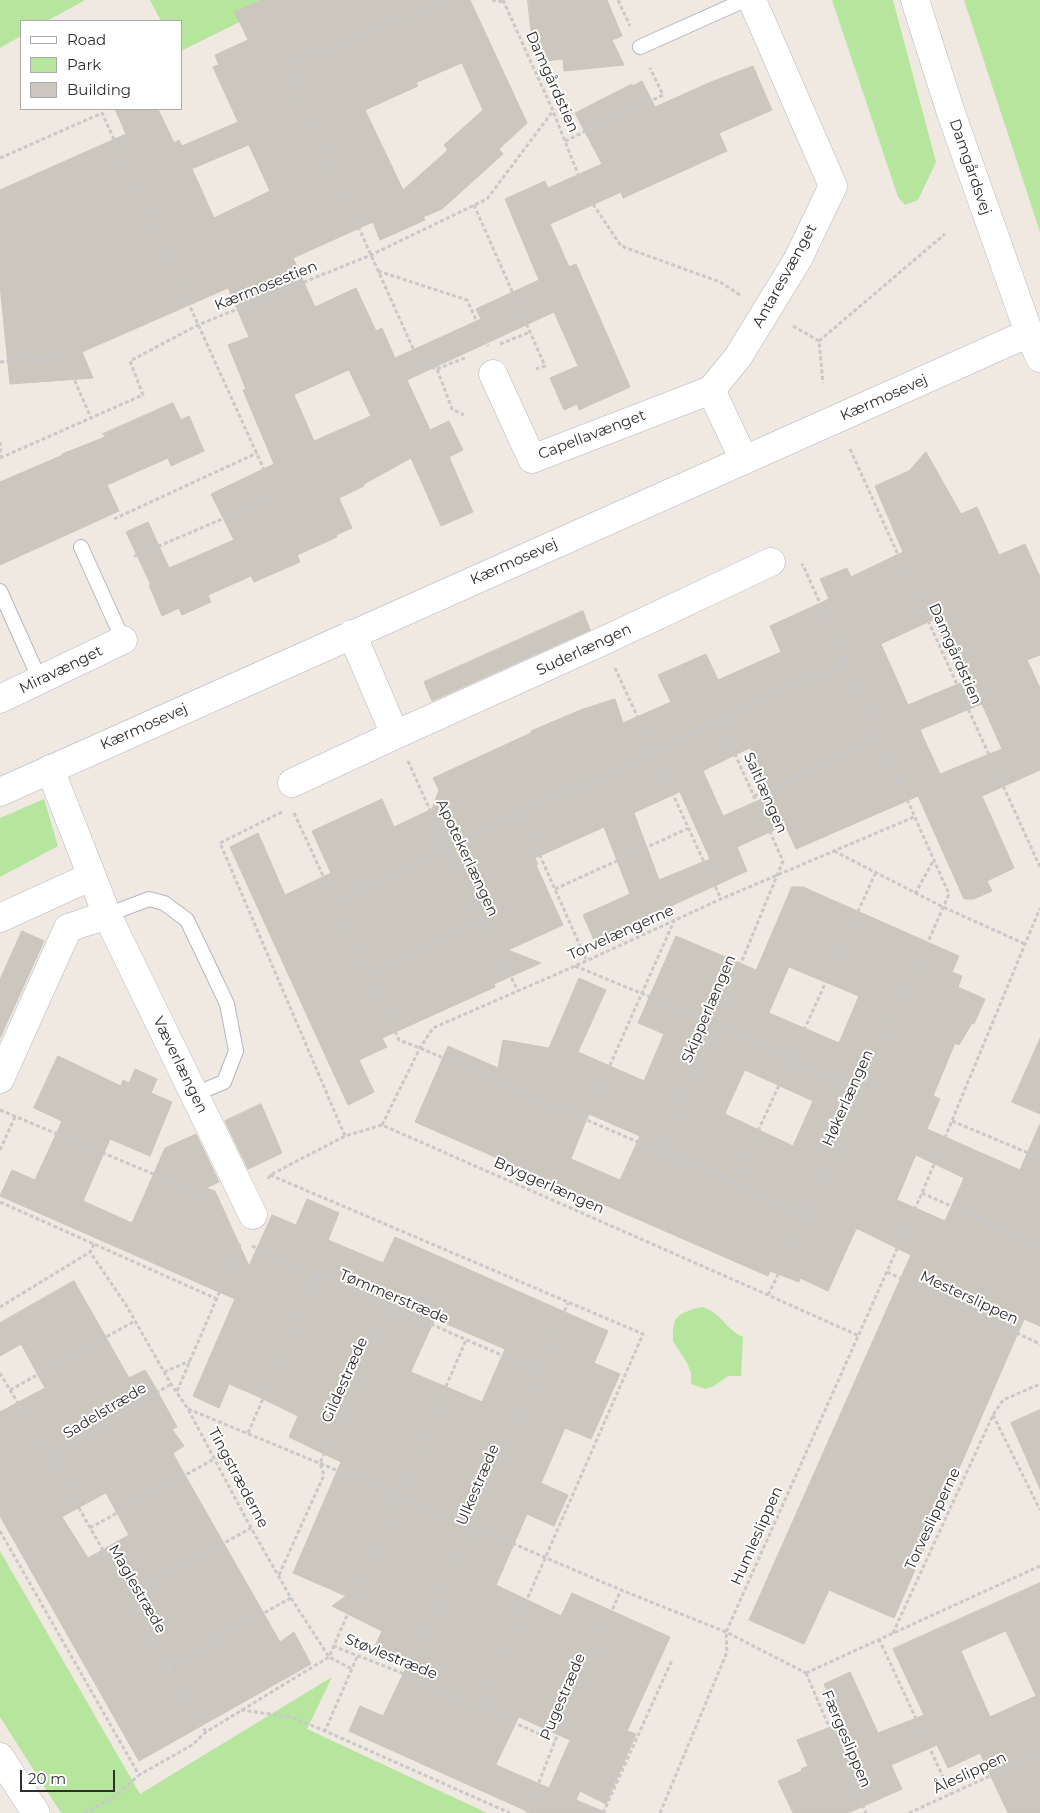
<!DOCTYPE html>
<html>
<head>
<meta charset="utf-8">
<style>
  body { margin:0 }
  #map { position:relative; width:1040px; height:1813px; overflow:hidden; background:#efe9e1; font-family:Montserrat,sans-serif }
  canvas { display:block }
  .legend { position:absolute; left:20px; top:20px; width:162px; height:90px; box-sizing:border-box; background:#fff; border:1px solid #ababab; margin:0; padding:6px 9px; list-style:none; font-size:15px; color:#2e2e2e }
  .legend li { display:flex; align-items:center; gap:10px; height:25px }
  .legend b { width:25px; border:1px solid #ababab }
  .scale { position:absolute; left:20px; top:1770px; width:95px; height:22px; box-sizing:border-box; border:2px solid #2e2e2e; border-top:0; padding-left:6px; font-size:15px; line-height:18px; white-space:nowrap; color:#2e2e2e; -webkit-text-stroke:4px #fff; paint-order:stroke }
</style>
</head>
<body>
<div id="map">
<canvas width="1040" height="1813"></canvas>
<ul class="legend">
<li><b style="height:6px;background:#fff"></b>Road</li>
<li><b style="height:14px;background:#b6e59e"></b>Park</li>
<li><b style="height:14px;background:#cbc7bf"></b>Building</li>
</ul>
<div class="scale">20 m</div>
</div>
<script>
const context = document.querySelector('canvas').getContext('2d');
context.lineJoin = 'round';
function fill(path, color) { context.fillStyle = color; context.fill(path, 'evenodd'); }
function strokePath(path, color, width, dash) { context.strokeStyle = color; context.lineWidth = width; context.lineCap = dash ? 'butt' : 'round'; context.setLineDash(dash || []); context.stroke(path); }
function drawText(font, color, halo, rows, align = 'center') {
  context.font = font + ' Montserrat,sans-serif'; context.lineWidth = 4; context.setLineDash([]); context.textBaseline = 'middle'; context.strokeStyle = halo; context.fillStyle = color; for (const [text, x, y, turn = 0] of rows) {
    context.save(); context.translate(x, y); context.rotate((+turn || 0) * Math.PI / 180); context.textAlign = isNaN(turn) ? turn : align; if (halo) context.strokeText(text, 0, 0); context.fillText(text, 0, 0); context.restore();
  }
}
const green = new Path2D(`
  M0 0H85L47 21H21V36L0 48Z
  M150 0H284L181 51V21H161Z
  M832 0H893L936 162 918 200 905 205 898 197Z
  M964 0H1040V232Z
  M44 799 58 846 0 877V818Z
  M702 1307C721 1312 726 1330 743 1337L741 1376H728L714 1386 705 1389 691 1384V1373L687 1363 673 1341V1329L675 1320 681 1314 693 1309Z
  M0 1551 140 1794 332 1677 307 1729 487 1813H61L0 1717Z`);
const building = new Path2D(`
  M263 0H470L527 123 499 149 503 154 442 209 423 217 425 220 380 240 373 222 293 258 315 307 356 288 376 331 382 328 395 358 481 319 476 309 539 280 505 199 545 181 548 188 602 164 575 113 632 84 633 86 642 81 655 107 711 82 753 66 772 110 719 133 727 151 623 198 621 192 550 224 569 267 576 264 630 387 579 410 577 404 564 410 550 378 578 366 554 312 407 380 430 430 449 421 463 450 449 457 473 512 441 526 411 458 364 484V486L339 498 352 528 336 535 337 537 297 555 300 562 254 582 251 576 208 595 211 602 182 615 179 608 162 616 149 585H151L126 532 148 522 169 568 234 540 211 494 274 464 243 390 246 389 228 345 249 337 228 288 82 352 93 378 10 384 0 285V190L126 134 115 109H158L174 143 179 140 182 146 238 122 213 67 219 65 215 55 248 40 235 12ZM462 63 483 110 444 145 448 150 403 190 365 110 418 86 416 83ZM249 145 270 191 214 218 192 169ZM349 370 371 416 314 441 294 395Z
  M528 0H607L622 36 612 40 624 65 564 71 563 59 546 61 531 31Z
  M173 403 181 420 189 416 204 451 171 466 168 458 107 485 119 511 0 565V482L63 455 62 454 105 437 103 434Z
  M926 452 961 514 977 507 999 555 1025 544 1040 577V655L1027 660 1040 688V770L982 796 1014 868 987 881 992 891 974 899H964L918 796 796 849 785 825 737 847 747 871 595 941 596 939 594 940 583 915 630 894 604 827 535 858 538 864 536 865 563 925 508 950 541 963 494 984 495 987 382 1038 387 1047 359 1060 374 1092 348 1105 230 847 258 833 285 895 331 873 312 831 382 799 394 827 432 809 439 790 433 778 531 733V731L583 709 615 699 623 723 671 702 658 675 706 654 718 680 781 652 770 626 829 599 820 579 847 568 851 577 903 552 875 486 909 471ZM933 620 963 682 908 705 881 644ZM982 704 1002 749 940 774 920 730ZM750 748 771 795 723 816 703 771ZM680 792 710 859 659 880 634 813Z
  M583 611 590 630 432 701 424 682Z
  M792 887H803L959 956 952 972 962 976 958 987 985 999 974 1024 972 1023 959 1045 955 1043 933 1096 940 1099 927 1129 1020 1170 1040 1124V1326L1024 1319 894 1618 829 1590 804 1644 749 1620 911 1255 858 1229H856L828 1291 800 1278 799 1282 770 1271 768 1276 415 1122 448 1046 498 1068 503 1040 549 1048 579 978 606 990 578 1052 644 1081 664 1034 638 1023 676 936 756 970ZM789 967 859 996 839 1043 769 1013ZM745 1070 813 1101 793 1146 725 1114ZM589 1114 640 1136 620 1180 571 1159ZM916 1155 964 1178 945 1221 897 1200Z
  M22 931 44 941 0 1038V980Z
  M1040 1039V1114L1012 1102Z
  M58 1056 121 1086 123 1080 129 1083 135 1069 157 1079 151 1093 172 1102 150 1156 110 1139 83 1201 132 1223 165 1148 196 1134 219 1182 206 1188 215 1191 249 1266 272 1215 296 1225 307 1199 339 1213 328 1240 383 1263 395 1237 608 1331 594 1363 620 1374 591 1439 565 1428 541 1483 568 1495 554 1526 527 1514 496 1585 561 1616 572 1593 670 1637 627 1731 636 1734 606 1804 580 1791 576 1800 607 1813H531L349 1731 360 1706 383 1716 406 1668 372 1653 382 1631 332 1606 346 1596 293 1573 341 1462 289 1437 298 1416 257 1396 229 1384 219 1408 193 1396 235 1299 0 1196 12 1170 35 1180 62 1121 34 1108ZM435 1319 505 1349 482 1402 411 1372ZM519 1717 570 1740 549 1788 496 1765Z
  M261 1104 282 1153 248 1169 225 1121Z
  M74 1281 129 1378 145 1370 154 1385 177 1427 172 1429 184 1446 173 1453 177 1461 280 1642 294 1632 311 1664 139 1761 0 1516V1412L45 1388 21 1344 0 1356V1323ZM106 1493 129 1535 88 1558 62 1517Z
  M1040 1410V1489L1011 1423Z
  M1040 1583V1813H1008L980 1753 948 1768 937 1745 891 1765 902 1789 848 1813H793L778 1781 802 1771 801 1769 808 1766 797 1740 841 1723 824 1684 850 1672 878 1733 924 1715 893 1649ZM1006 1631 1036 1696 990 1717 961 1651Z`);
const path = new Path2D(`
  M448 0 286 66 420 364 437 369 452 409 464 415
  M492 0 503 2
  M503 0 553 111 578 174
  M618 0 630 26
  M565 141 663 95 650 68
  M0 158 102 113 276 496 133 557
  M593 204 621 246 720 282 740 295
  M474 205 545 366 536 369
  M378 271 467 300 488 346
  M793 326 819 341 823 383
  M819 341 945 234
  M500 344 530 332
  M0 362 64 356 91 418
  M437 369 467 357
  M0 442 1 457
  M850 449 1040 867
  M0 458 143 395 130 361 198 325 371 255 487 199 553 111
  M114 519 257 453
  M615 668 721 899
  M408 761 447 848 518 991
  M754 796 880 740
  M282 812 220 843 345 1136
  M294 813 399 1040 420 1048 807 1215
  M521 813 587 961
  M834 851 943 907 1025 944
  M555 889 689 828
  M915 894 933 861
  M335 900 846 662
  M575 966 716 1024 863 1091
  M368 974 482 918
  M0 1110 211 1198
  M586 1119 674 921
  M952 1121 1040 1158
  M382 1125 420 1048 433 1028 575 966 721 899 914 817
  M0 1150 15 1117
  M659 1151 716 1024 783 861 720 721
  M270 1175 643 1334 480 1707
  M268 1179 270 1175 345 1136 382 1125 768 1295 859 1336
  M734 1184 875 874
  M922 1193 1040 1246
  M0 1202 217 1299
  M94 1244 90 1252 126 1305 171 1384 188 1409 251 1528 291 1598 329 1657 352 1669
  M252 1246 538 1371
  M887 1272 1038 1343 1040 1345
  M768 1295C833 1163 890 1028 949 894L803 565H801
  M0 1307 90 1252
  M164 1372 190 1361
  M0 1373 50 1457 206 1732
  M10 1390 135 1321
  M177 1391 241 1242
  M188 1409 472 1526 621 1590 726 1632 806 1673
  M993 1415 1040 1510
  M248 1433 317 1275
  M50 1457 171 1384
  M90 1528 214 1459
  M0 1531 139 1775 192 1745 206 1732 329 1657 466 1340
  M279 1575 324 1475 320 1463 390 1307
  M129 1596 251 1528
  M893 1633 993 1415 1003 1400 1040 1384
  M879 1639 951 1794
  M333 1646 407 1675 555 1741
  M357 1657 325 1731 510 1813
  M168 1666 291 1598
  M806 1673 1040 1566
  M806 1673 866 1813
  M407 1675 568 1303
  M241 1710 292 1717 325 1731
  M84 1813 113 1798 139 1775
  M527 1813 555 1741 621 1590
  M603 1813 672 1660
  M660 1813 727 1652 726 1632 922 1193 1040 908
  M909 1813 1040 1753`);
const service = new Path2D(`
  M640 47 745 0
  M81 547 123 640
  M0 591 40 680
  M107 915 149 899 164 903 187 920 227 1004 236 1051 224 1082 195 1094`);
const minor = new Path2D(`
  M752 0 833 186 798 259
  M738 357 711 390 744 460
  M493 374 532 459 711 390
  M352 634 395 735 601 642 771 562
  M0 699 123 640
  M292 783 395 735
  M107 915 253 1215
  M0 918 92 876
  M0 1079 68 928 107 915 50 769
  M0 1757 36 1813`);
const tertiary = new Path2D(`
  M915 0 951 113 1029 333 1040 358
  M0 792 1029 333`);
const minorBridge = new Path2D(`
  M738 357 798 259`);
const streetNames = [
  ["Damgårdstien",552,82,66],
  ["Damgårdsvej",970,167,71],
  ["Antaresvænget",785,276,-61],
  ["Kærmosestien",266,286,-22],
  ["Kærmosevej",884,398,-24],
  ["Capellavænget",592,435,-21],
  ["Kærmosevej",514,562,-24],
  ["Suderlængen",584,650,-25],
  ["Damgårdstien",955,654,66],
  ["Miravænget",61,670,-26],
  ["Kærmosevej",144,727,-24],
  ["Saltlængen",765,793,66],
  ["Apotekerlængen",467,858,65],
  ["Torvelængerne",621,933,-24],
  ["Skipperlængen",709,1009,-67],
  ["Væverlængen",180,1065,64],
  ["Høkerlængen",848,1098,-66],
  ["Bryggerlængen",549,1186,24],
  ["Tømmerstræde",394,1297,23],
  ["Mesterslippen",969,1298,25],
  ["Gildestræde",345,1380,-66],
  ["Sadelstræde",105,1411,-31],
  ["Tingstræderne",238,1478,62],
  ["Ulkestræde",478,1485,-67],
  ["Torveslipperne",933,1519,-65],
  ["Humleslippen",757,1536,-66],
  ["Maglestræde",137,1589,60],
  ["Støvlestræde",391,1657,22],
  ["Pugestræde",563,1697,-67],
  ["Færgeslippen",846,1739,67],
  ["Åleslippen",970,1773,-25]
];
fill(green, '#b6e59e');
fill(building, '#cbc7bf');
strokePath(building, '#cbc5ba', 1);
strokePath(service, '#b4b7c1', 16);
strokePath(minor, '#b4b7c1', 29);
strokePath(tertiary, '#b4b7c1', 29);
strokePath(path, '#c9c9c9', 3, [4, 2.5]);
strokePath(service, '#fff', 14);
strokePath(minor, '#fff', 28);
strokePath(tertiary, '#fff', 28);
strokePath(minorBridge, '#b4b7c1', 29, []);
strokePath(minorBridge, '#fff', 28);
drawText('15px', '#2e2e2e', '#fff', streetNames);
</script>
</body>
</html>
